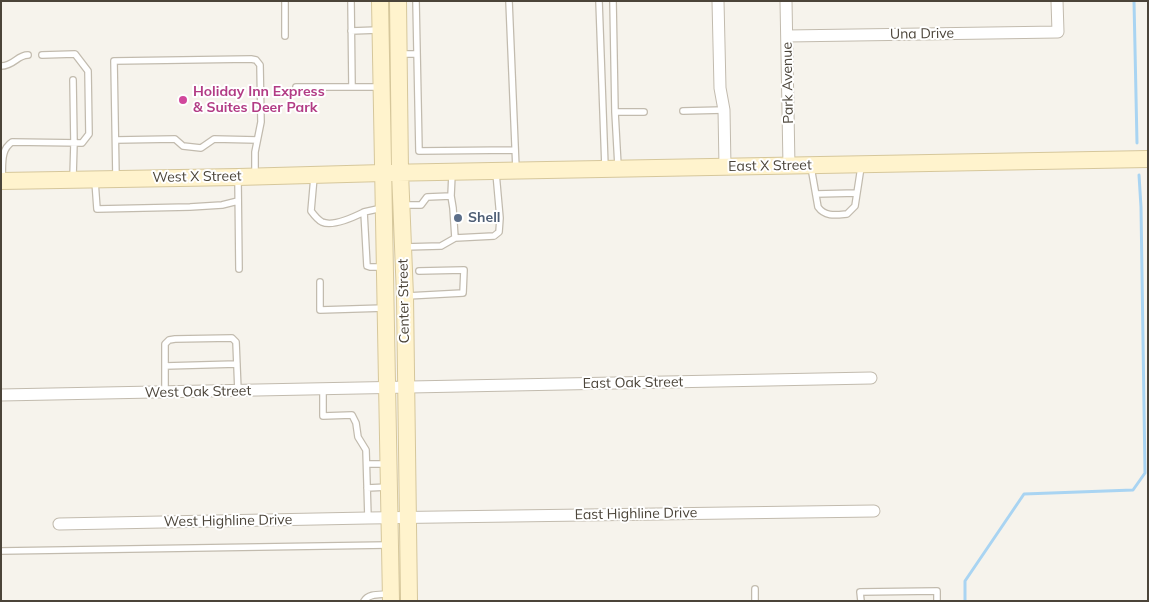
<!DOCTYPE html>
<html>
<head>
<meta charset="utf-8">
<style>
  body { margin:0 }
  #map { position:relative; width:1149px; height:602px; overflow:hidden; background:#f6f3ec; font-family:Mulish,sans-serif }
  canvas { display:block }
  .frame { position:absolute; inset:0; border:2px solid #4b4439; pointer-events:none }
</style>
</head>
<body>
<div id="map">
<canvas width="1149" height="602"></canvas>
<div class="frame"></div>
</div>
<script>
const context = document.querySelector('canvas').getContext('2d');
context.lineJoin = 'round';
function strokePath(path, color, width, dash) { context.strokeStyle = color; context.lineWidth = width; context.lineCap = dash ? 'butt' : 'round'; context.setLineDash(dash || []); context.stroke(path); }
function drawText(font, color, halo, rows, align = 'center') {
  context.font = font + ' Mulish,sans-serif'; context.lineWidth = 4; context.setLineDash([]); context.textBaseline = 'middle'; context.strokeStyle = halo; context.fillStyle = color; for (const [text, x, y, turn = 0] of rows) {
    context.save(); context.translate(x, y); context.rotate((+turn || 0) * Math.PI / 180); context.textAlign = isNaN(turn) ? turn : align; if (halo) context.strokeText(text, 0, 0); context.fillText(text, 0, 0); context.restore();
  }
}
const stream = new Path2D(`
  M1134 1 1137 143
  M965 601V581L1024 494 1133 490 1145 473 1141 207 1139 175`);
const lane = new Path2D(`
  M351 1 352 87
  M416 1 419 151 515 150
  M509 1 516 169
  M599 1 605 167
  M613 1 615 112 618 166
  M351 31 378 30
  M285 36V1
  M399 54H417
  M1 66C14 66 17 55 28 55
  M296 87H380
  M683 111 724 110
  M615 112H644
  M116 140 175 139 183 146 201 148 214 139 257 140
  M811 167 818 207C825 217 836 215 847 214L855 206 861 167
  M73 177 74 143 73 80
  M116 177 114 61 251 59 256 60 260 65 261 122 255 152V176
  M314 177 311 211C314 215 318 220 322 222 333 227 354 217 364 212
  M2 178C3 165 0 150 12 142L82 143 89 134 88 71 75 54 42 55
  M238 179 239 269
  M95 181 97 209 190 207 222 205 238 201
  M816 194 857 193
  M451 196 453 208 455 238
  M404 205H421L427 197 451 196 452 174
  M382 208 364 212 367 266 370 267H383
  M404 247 441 246 455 238 494 236 499 232 500 218 496 173
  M320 282V310L385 308
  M407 296 463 293 464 270 419 271
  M165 366 237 364
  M323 389V416L352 415 356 423 358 437 366 450 368 518
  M165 392V344L169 340 175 339 232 338 236 342 238 391
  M367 464H387
  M367 488 388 487
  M1 551 388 545
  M755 589V601
  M364 601C369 593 380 595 389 594
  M861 601 860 592 937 591V601`);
const street = new Path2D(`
  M718 1 720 88 724 110 725 167
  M786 1 789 166
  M787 36 1058 32 1057 1
  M1 395 871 378
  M59 524 368 518 874 511`);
const secondary = new Path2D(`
  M380 1 391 601
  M398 1 400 172 405 296 409 601
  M1 181 238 177 383 173 1148 159`);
const markers = [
  [183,100,5,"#d1479c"],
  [458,218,5,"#5c6f8a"]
];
const streetNames = [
  ["Una Drive",922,34,-1],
  ["Park Avenue",788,83,-91],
  ["East X Street",770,166,-1],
  ["West X Street",197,177,-1],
  ["Center Street",404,301,-91],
  ["East Oak Street",633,383,-1],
  ["West Oak Street",198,392,-1],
  ["East Highline Drive",636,514,-1],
  ["West Highline Drive",228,521,-1]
];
const hotelNames = [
  ["Holiday Inn Express",193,92],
  ["& Suites Deer Park",193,108]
];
const serviceNames = [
  ["Shell",468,218]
];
strokePath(stream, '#a9d4f2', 3);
strokePath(lane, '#c2bbae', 8);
strokePath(street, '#c2bbae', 13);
strokePath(secondary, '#d6c79b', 18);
strokePath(lane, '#fff', 5.5);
strokePath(street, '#fff', 11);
strokePath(secondary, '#fff3cd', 16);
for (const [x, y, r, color] of markers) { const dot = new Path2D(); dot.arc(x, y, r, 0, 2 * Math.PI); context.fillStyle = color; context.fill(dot); strokePath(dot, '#fff', 2); }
drawText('14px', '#4b4439', '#fff', streetNames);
drawText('bold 14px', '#b23c85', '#fff', hotelNames, 'left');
drawText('bold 14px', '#4e5e75', '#fff', serviceNames, 'left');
</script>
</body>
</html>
